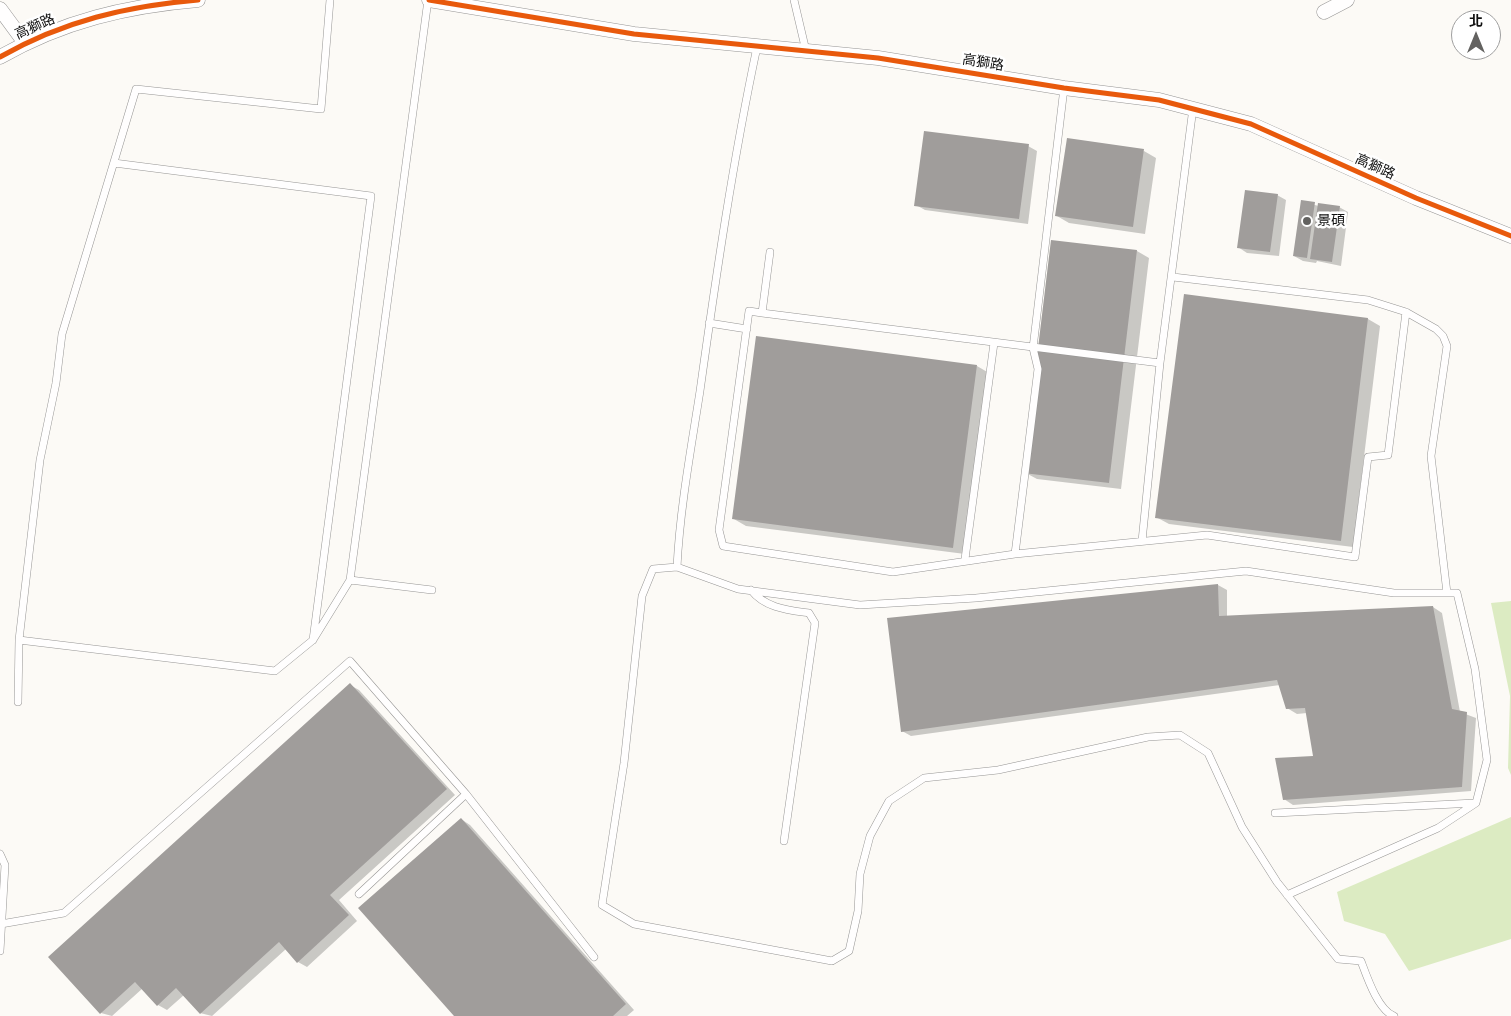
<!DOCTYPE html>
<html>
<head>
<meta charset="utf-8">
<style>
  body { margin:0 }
  #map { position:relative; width:1511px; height:1016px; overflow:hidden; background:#fcfaf6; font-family:"Libre Baskerville","Noto Sans TC",serif }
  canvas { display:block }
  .north { position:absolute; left:1451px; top:10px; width:50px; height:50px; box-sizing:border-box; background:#fff; border:1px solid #9f9f9f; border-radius:50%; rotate:0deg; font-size:14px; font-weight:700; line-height:20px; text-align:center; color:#101010 }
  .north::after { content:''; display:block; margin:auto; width:18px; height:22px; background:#636260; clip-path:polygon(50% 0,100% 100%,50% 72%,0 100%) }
</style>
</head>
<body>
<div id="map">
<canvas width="1511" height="1016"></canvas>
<div class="north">北</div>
</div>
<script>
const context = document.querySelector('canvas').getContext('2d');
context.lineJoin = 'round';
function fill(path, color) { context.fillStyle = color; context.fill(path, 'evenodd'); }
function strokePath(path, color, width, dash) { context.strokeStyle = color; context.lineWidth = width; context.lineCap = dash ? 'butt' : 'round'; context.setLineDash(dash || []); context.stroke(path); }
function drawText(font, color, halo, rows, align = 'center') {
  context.font = font + ' "Libre Baskerville","Noto Sans TC",serif'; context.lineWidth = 5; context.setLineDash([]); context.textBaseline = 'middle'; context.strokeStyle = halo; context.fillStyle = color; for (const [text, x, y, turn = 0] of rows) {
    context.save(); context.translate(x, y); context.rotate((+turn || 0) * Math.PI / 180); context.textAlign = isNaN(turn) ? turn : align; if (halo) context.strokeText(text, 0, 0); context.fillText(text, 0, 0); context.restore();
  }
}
const forest = new Path2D(`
  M1511 601V775L1508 768 1510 696 1491 603Z
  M1511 817V939L1409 971 1385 934 1344 921 1337 892Z`);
const shadow = new Path2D(`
  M1028 146 1037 151 1028 224 925 210 916 205Z
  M1144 151 1156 158 1145 234 1069 223 1057 216Z
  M1277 195 1286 200 1279 256 1247 253 1238 247Z
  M1302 202 1319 206 1339 207 1348 212 1341 266 1317 261 1316 263 1303 261 1294 256Z
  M1053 241 1137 251 1149 258 1121 489 1037 479 1024 472Z
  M1185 295 1368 319 1380 326 1353 547 1169 524 1156 517Z
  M977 366 989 373 965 554 746 526 734 519Z
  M1218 585 1227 590V617L1433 607 1442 613 1460 712 1476 718 1471 791 1293 805 1284 799 1314 758 1307 713 1297 714 1287 708 1280 685 911 736 902 731Z
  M350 685 359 690 455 795 339 900 357 921 307 967 298 962 286 949 212 1016 200 1013 184 995 167 1010 158 1005 143 988 112 1016 101 1013Z
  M461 819 470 825 634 1010 627 1016H455Z`);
const building = new Path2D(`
  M924 131 1029 144 1019 219 914 206Z
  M1067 138 1144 149 1133 227 1055 216Z
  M1245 190 1278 194 1270 252 1237 248Z
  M1301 200 1315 202 1307 258 1293 256Z
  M1318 203 1340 206 1332 262 1310 259Z
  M1051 240 1137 250 1109 483 1023 473Z
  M1184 294 1368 318 1341 541 1155 518Z
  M756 336 977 365 953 548 732 519Z
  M1218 584 1219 616 1433 606 1452 709 1467 712 1462 787 1283 800 1275 758 1313 756 1305 708 1286 709 1277 680 901 732 887 618Z
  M350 683 447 789 330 895 349 915 297 963 279 942 200 1014 176 988 157 1006 135 982 100 1014 48 957Z
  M461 818 626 1004 613 1016H454L358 908Z`);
const lane = new Path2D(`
  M428 0 350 580 432 590
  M794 0 806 51
  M757 47C733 160 716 276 700 391 691 449 680 508 677 567L653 569 642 596 624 763 602 905 634 924 832 961 849 951 858 911 860 874 870 836 889 801 924 778 998 770 1148 737 1180 735 1208 753 1242 827 1277 882 1338 959 1361 961C1367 977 1378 1010 1394 1016
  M114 163 371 196 313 640
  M770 252 762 313 1160 363
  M1173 277 1368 300 1406 312 1436 329 1443 336 1447 346 1431 456 1447 593
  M762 313 749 311 719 530 723 546 893 572 1015 554 1207 535 1355 557 1368 457 1388 455 1406 312
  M709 323 747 329
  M1142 541 1160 363 1193 108
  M1015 554 1038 369 1033 348 1064 88
  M965 559 994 343
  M677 567 738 589 860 605 976 598 1246 571 1394 593H1457L1475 669 1487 760 1476 803 1438 828 1287 895
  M751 590C765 608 788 610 809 613L815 623 784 841
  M19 640 275 671 313 640 350 580
  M18 702 19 640 40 460 56 383 62 334 136 89 321 109 330 0
  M1275 813 1475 803
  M0 854 5 865 0 951
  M359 894 466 794
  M1 924 64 913 350 661 466 794 594 957`);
const street = new Path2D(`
  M429 0 634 34 878 58 1064 88 1159 100 1251 124 1416 198 1511 236
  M0 9 25 43
  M1324 12 1347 0
  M0 57C63 21 127 6 198 0`);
const cycleway = new Path2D(`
  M429 0 634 34 878 58 1064 88 1159 100 1251 124 1416 198 1511 236
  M0 57C63 21 127 6 198 0`);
const markers = [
  [1307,221,5,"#636260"]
];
const streetNames = [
  ["高獅路",35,27,-24],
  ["高獅路",983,63,9],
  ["高獅路",1375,167,24]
];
const poiNames = [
  ["景碩",1317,221]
];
fill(forest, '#dcebc2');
fill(shadow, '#0003');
fill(building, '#a09d9b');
strokePath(lane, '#969594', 8);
strokePath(street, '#969594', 15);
strokePath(lane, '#fffefe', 7);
strokePath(street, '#fffefe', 14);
strokePath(cycleway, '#e8590c', 5);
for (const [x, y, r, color] of markers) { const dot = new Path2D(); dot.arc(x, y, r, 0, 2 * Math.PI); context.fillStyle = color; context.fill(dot); strokePath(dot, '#fff', 2); }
drawText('14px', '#101010', '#fff', streetNames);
drawText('14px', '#101010', '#fff', poiNames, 'left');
</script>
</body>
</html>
